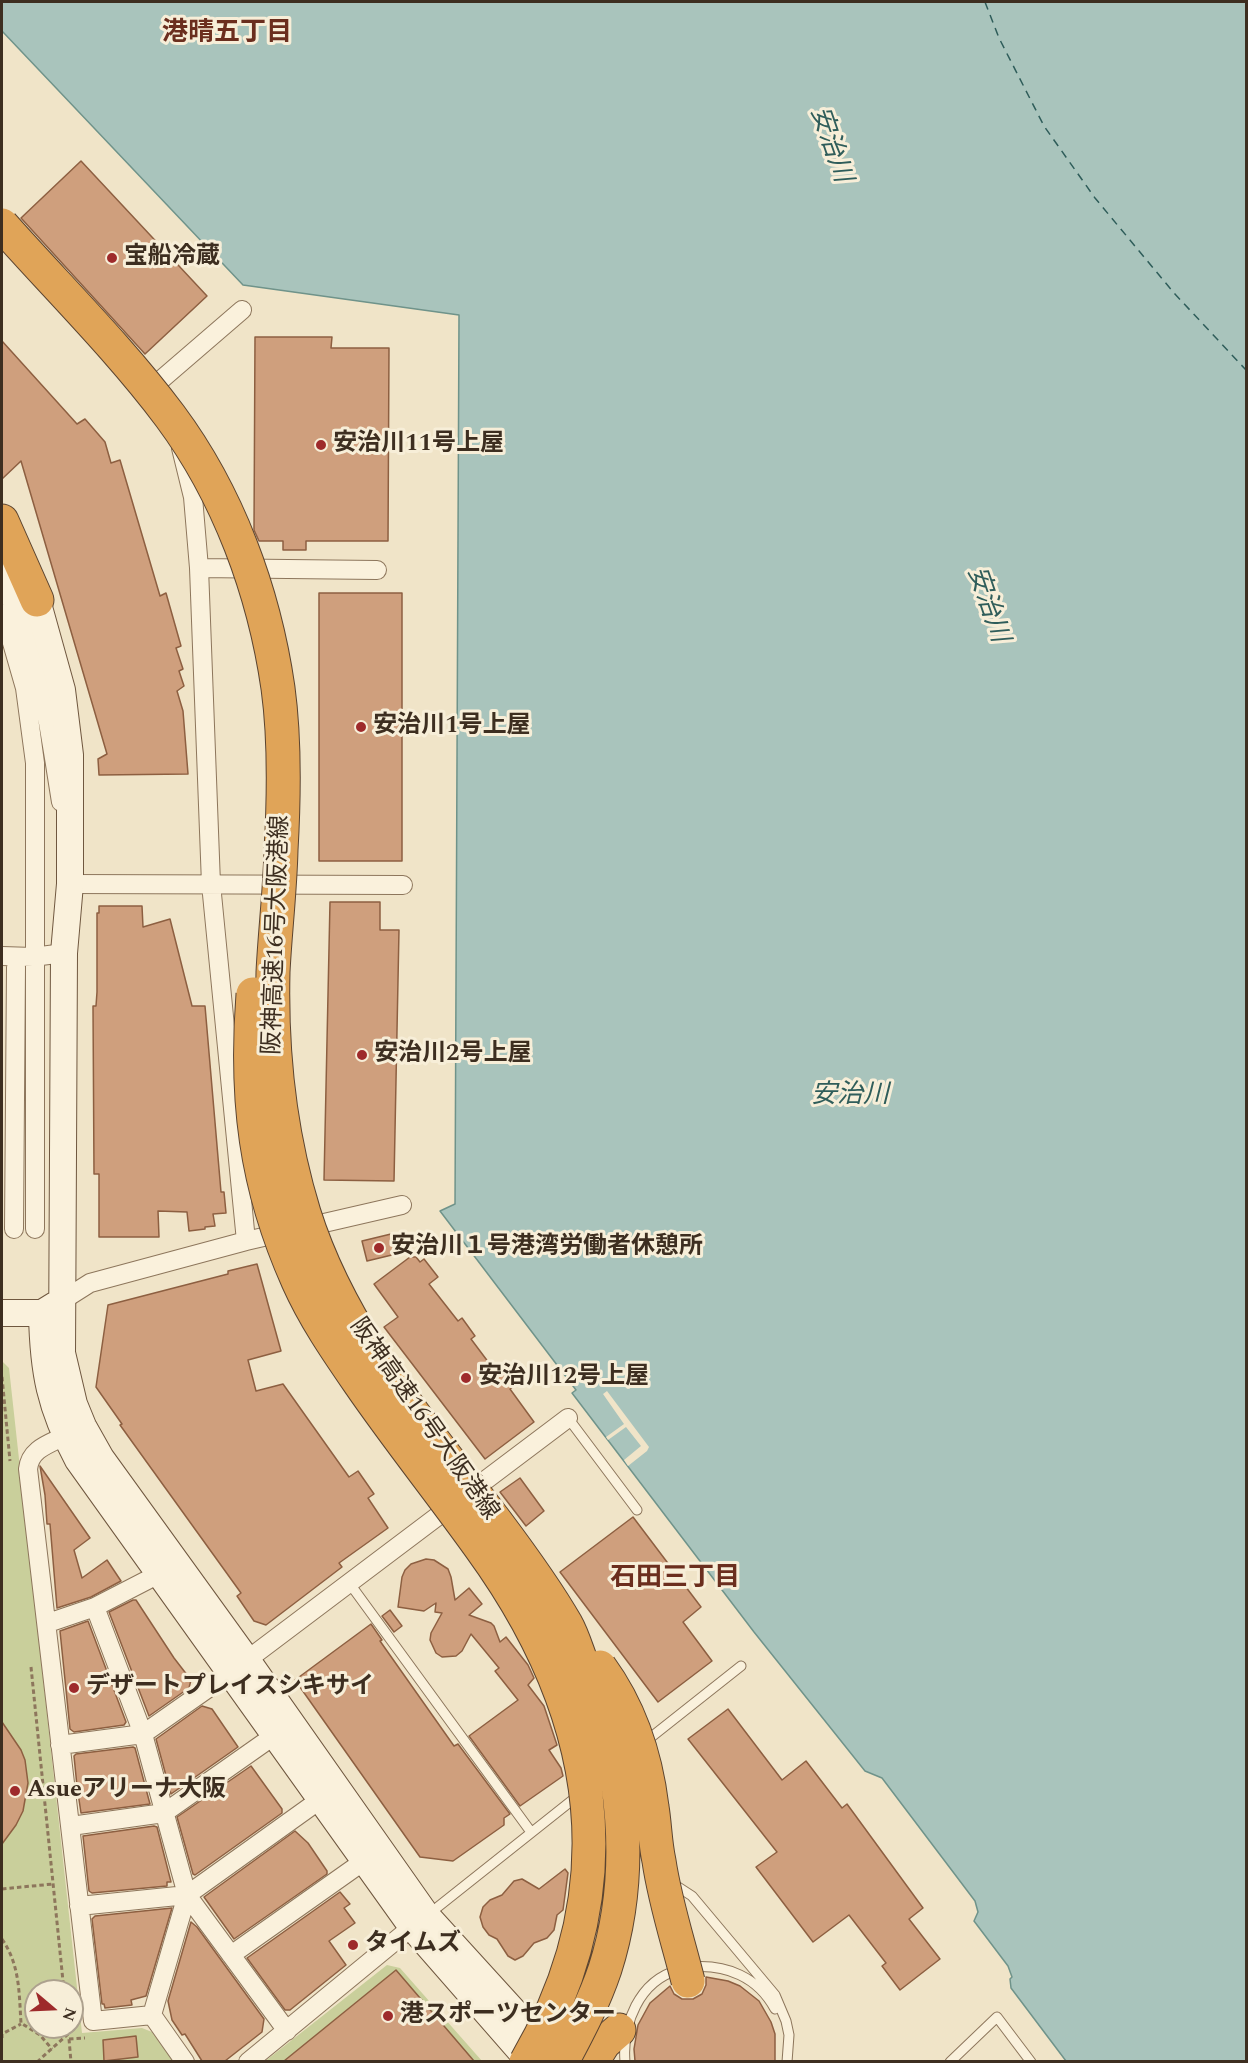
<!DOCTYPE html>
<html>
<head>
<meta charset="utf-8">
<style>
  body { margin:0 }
  #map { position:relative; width:1248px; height:2063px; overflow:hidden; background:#f0e4c8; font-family:Spectral,serif }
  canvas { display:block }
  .frame { position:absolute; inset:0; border:3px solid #3d2e20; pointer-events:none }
  .north { position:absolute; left:24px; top:1979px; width:60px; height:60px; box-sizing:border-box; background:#f7eed8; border:2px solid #ada18e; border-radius:50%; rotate:109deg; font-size:16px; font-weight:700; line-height:24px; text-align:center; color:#3d2e20 }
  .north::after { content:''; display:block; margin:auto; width:21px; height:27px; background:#9e2a2b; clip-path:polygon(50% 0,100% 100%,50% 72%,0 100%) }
</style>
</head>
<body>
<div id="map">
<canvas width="1248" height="2063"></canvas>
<div class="frame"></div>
<div class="north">N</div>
</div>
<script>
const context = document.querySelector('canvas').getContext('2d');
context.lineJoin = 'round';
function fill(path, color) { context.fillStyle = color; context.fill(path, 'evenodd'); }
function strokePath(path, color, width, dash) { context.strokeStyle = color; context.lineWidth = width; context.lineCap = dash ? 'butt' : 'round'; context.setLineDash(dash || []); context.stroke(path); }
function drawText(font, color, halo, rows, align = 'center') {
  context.font = font + ' Spectral,"Noto Sans JP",serif'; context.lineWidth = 6; context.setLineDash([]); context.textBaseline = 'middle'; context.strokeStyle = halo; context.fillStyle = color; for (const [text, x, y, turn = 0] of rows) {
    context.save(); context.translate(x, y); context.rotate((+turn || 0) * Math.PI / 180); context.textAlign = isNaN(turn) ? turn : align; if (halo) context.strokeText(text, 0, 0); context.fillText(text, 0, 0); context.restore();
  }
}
const green = new Path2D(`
  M2 1361 9 1368 82 2033 142 2028 152 2032 173 2061H2ZM36 1991H72V2027H36Z
  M387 1965 400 1968 482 2061 264 2062Z`);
const water = new Path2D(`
  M2 2H1246V2061H1066L1011 1988 1010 1979 1012 1977 1008 1966 974 1921 978 1912 975 1901 882 1778 865 1771 754 1632 572 1393 576 1390 440 1211 455 1204 459 315 243 285 2 31Z`);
const pier = new Path2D(`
  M607 1391 649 1447 647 1451 628 1466 624 1460 641 1446 626 1427 608 1440 606 1437 624 1424 603 1394Z`);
const ferry = new Path2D(`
  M985 2 999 38 1044 126 1095 198 1174 293 1246 370`);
const building = new Path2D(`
  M81 161 207 296 145 354 21 218Z
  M255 337H332L331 348H389L388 541H306V550H283V541H259L254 530Z
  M2 341 77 424 85 419 105 442 111 463 120 460 160 596 166 593 181 646 176 648 183 669 179 671 184 686 177 691 183 711 188 774 99 775 98 759 107 754 21 461 2 479Z
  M319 593H402V861H319Z
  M330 902H380V930H399L394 1181 324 1180Z
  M99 906H142L143 927 170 919 192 1006H205L221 1192H224L226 1213 213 1214 215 1226 205 1227V1229L189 1231 187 1212 158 1211 159 1237H99V1174H94L93 1006H96L97 992V913H99Z
  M391 1234 396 1254 367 1261 362 1241Z
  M410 1257H416L420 1262 424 1259 438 1277 429 1284 458 1321 462 1318 475 1336 471 1339 495 1371 500 1367 514 1386 510 1389 534 1422 485 1459 384 1327 398 1317 374 1284Z
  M257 1264 281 1351 248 1360 256 1391 283 1384 349 1477 358 1471 374 1494 368 1498 388 1528 339 1563 342 1567 266 1625 254 1621 237 1596 241 1593 120 1425 122 1424 96 1387 108 1305 228 1274V1271Z
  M40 1466 90 1538 74 1550 82 1578 107 1560 121 1581 91 1597 57 1608 50 1524H47L45 1495Z
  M520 1478 544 1511 526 1526 500 1492Z
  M633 1517 701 1607 683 1622 712 1661 658 1702 560 1572Z
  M426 1559 434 1560 448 1569 451 1577 455 1600 469 1588 482 1604 469 1615 491 1623 494 1626 500 1642 506 1637 528 1665 534 1678 528 1685 544 1706 557 1745 549 1750 561 1768 563 1776 520 1806 469 1736 518 1700 495 1671 499 1668 471 1634 462 1651 456 1656 442 1657 436 1653 430 1640 431 1633 442 1613 435 1612 436 1603 424 1611 398 1607 402 1577 405 1570 411 1564Z
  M133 1600H136L174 1658 191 1680 189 1688 149 1716 109 1612Z
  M390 1610 402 1626 394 1632 382 1616Z
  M88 1621 126 1722 124 1725 74 1732 70 1729 60 1631Z
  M371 1624 382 1640 380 1641 454 1746 458 1744 510 1814 504 1818V1825L453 1861 420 1857 295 1680Z
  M202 1706 212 1709 238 1747 171 1794 156 1739Z
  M728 1709 782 1780 806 1761 842 1808 847 1804 923 1908 909 1919 940 1959 900 1990 882 1966 886 1963 849 1915 813 1942 756 1867 777 1852 688 1739Z
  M2 1722 21 1750 25 1760 28 1783 23 1811 16 1825 2 1844Z
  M133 1747 135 1748 150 1804 81 1813 77 1786 74 1756 76 1754Z
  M251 1766 282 1809V1813L195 1875 193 1874 177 1817Z
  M154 1826 157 1827 171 1882H167V1886L92 1893 89 1891 83 1836Z
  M295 1831 308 1843 327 1871V1874L234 1939 204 1897Z
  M565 1869 568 1873 563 1910 557 1915 554 1930 547 1938 534 1943 523 1956 515 1960 508 1956 497 1939 489 1935 483 1927 480 1917 483 1907 490 1900 502 1895 514 1881 522 1879 539 1889Z
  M340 1892 350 1904 344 1908 355 1923 329 1941 346 1965 290 2010H285L247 1958Z
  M172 1908 146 1996 131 2000 132 2005 105 2008 104 2004H102L92 1919 95 1916Z
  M191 1922 197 1927 264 2019 262 2032 225 2061H202L185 2034 182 2035 172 2020 168 2001Z
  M396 1970 474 2061H284Z
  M706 1977 728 1981 740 1986 759 2001 771 2022 775 2034V2061H635L634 2049 638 2025 650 2003 670 1986 674 1994 682 1999H693L702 1994 706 1985Z
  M136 2036 138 2057 104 2061 103 2040Z`);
const path = new Path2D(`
  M2 1377 10 1461
  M31 1667 64 1991
  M2 1889 53 1884
  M2 1939C20 1965 19 1993 21 2023L40 2035 52 2049
  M2 2038V2034L21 2024
  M69 2039 85 2038
  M69 2039 71 2062
  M37 2062 76 2027`);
const lane = new Path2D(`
  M568 1418 637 1510
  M350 1584 531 1832
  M645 1742 741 1666
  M672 1883 692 1896 775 1995 786 2021 789 2035 787 2062
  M429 1914 580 1794
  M691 1967C726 1964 758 1977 775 2009
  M625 2062C622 2024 639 1981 678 1970
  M950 2062 997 2017 1031 2062`);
const street = new Path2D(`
  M148 391 242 310
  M181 448 193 497 199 568 211 884 246 1241
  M199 568 377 570
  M15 599 6 622 25 688 35 763V1229
  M15 599C41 663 50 734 61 802
  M70 884 403 885
  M2 956 33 957 64 953
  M14 1229 16 967
  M60 1302 90 1283 246 1241 402 1205
  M65 1436C49 1444 30 1449 28 1469L93 2021 152 2015 185 2062
  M95 1607 143 1734 187 1895 152 2015
  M48 1623 95 1607 159 1574
  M247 1660 568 1418
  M60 1745 143 1734 230 1673
  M71 1826 164 1813 275 1735
  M187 1895 287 2031
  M79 1906 187 1895 321 1799
  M231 1955 364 1861
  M248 2062 412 1927`);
const secondary = new Path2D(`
  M2 566 15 599
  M37 600 62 690 70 755V884L64 953 62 1353 74 1404 83 1426 101 1458 247 1660 427 1916 549 2050
  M2 1313H42L55 1305
  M42 1313C43 1372 50 1408 78 1460L412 1927 530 2062`);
const highway = new Path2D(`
  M2 521 37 600
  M592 2062 604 2043 619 2030`);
const highwayBridge = new Path2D(`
  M2 225C58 288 119 348 170 416 228 494 264 591 278 688 285 739 284 798 281 850 280 891 275 932 273 972 271 1055 280 1135 304 1213 341 1331 423 1426 497 1523 521 1555 546 1589 566 1624 574 1638 578 1655 585 1671 625 1763 636 1872 605 1969 594 2002 578 2032 562 2062
  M253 994C245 1098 255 1185 298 1281 314 1317 336 1349 358 1381 397 1438 440 1491 480 1547 597 1708 631 1883 526 2062
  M600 1667C630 1708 646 1757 652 1807 655 1825 655 1843 659 1861 665 1902 678 1941 688 1981`);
const markers = [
  [112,258,6,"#9e2a2b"],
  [321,445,6,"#9e2a2b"],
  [361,727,6,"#9e2a2b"],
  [362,1055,6,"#9e2a2b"],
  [379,1248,6,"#9e2a2b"],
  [466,1378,6,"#9e2a2b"],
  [74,1688,6,"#9e2a2b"],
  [15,1791,6,"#9e2a2b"],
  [353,1945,6,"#9e2a2b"],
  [388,2016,6,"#9e2a2b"]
];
const poiNames = [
  ["宝船冷蔵",124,258],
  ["安治川11号上屋",333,445],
  ["安治川1号上屋",373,727],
  ["安治川2号上屋",374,1055],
  ["安治川１号港湾労働者休憩所",391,1248],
  ["安治川12号上屋",478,1378],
  ["デザートプレイスシキサイ",86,1688],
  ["Asueアリーナ大阪",27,1791],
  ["タイムズ",365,1945],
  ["港スポーツセンター",400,2016]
];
const streetNames = [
  ["阪神高速16号大阪港線",278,935,-88],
  ["阪神高速16号大阪港線",423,1420,55]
];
const neighbourhoodNames = [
  ["港晴五丁目",227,35],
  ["石田三丁目",675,1580]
];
const waterNames = [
  ["安治川",829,145,71],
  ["安治川",986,605,71],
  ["安治川",850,1097]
];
fill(green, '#c9cf9b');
fill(water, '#a9c4bc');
strokePath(water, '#6f938a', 1.5);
fill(pier, '#f0e4c8');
strokePath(ferry, '#2f5d5a', 1.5, [8, 6]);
fill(building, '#cf9f7d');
strokePath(building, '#8d5f41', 1.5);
strokePath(lane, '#8d765c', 11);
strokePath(street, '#8d765c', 20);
strokePath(secondary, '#6f573f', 28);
strokePath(highway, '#5b4430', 35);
strokePath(path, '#8d765c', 3, [4.5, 3]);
strokePath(lane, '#faf1dc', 9);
strokePath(street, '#faf1dc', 18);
strokePath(secondary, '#faf1dc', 26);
strokePath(highway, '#e0a458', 33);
strokePath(highwayBridge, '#5b4430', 35, []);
strokePath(highwayBridge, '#e0a458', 33);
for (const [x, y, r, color] of markers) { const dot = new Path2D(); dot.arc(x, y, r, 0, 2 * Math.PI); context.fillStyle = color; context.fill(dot); strokePath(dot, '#f7eed8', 2); }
drawText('bold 24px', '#3d2e20', '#f7eed8', poiNames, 'left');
drawText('24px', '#3d2e20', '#f7eed8', streetNames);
drawText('bold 26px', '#6b2e1e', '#f7eed8', neighbourhoodNames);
drawText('italic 26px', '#2f5d5a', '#f7eed8', waterNames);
</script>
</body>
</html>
